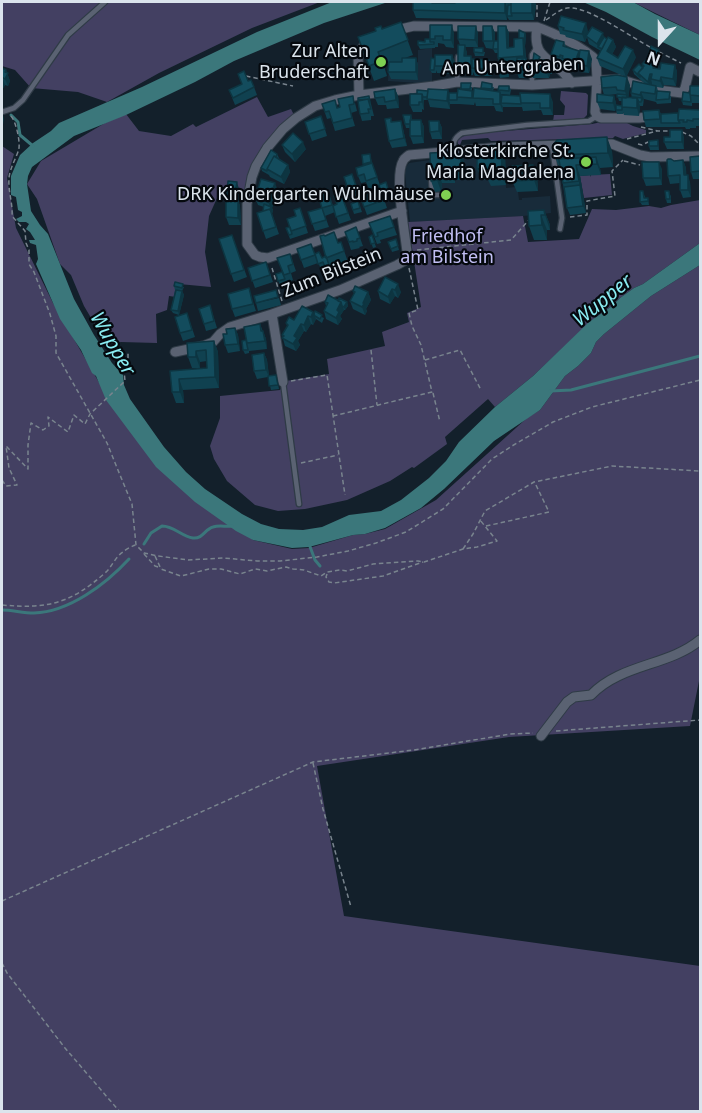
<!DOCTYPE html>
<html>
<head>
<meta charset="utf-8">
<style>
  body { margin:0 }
  #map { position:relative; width:702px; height:1113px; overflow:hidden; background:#13202b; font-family:"Noto Sans",sans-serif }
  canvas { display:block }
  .frame { position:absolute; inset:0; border:3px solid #dbe4ec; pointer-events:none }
  .north { position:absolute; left:630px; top:12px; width:60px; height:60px; -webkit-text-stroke:4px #05090e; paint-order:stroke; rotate:201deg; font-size:16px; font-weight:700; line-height:24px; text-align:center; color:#dbe4ec }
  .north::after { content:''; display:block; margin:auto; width:21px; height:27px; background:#dbe4ec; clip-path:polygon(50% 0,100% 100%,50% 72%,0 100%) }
</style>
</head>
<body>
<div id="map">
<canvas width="702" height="1113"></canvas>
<div class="frame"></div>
<div class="north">N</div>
</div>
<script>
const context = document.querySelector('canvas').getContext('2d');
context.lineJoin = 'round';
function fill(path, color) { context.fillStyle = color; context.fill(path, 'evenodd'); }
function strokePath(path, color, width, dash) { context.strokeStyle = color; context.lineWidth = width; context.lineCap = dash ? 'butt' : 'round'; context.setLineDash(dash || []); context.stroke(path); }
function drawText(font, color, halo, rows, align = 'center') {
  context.font = font + ' "Noto Sans",sans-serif'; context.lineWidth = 4.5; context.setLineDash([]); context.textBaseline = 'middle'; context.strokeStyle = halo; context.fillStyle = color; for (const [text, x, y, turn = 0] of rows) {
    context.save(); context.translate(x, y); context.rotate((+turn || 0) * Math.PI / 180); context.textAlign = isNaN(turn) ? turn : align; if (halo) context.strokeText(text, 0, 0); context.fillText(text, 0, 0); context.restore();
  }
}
const built = new Path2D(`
  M432 48V82L418 83 388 81 389 65 418 62V50Z
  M478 153H505L506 188 516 187 518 192 519 200H522V198L550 196 551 213 523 216 410 222 405 173 406 167 409 163Z`);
const green = new Path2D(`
  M2 2H320L252 28 159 73 107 102 78 92 31 88 15 70 2 66Z
  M633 2H700V35L655 13Z
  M561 91 586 93 588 95 587 115 584 118 553 121 554 115H564L565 106 560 100Z
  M257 97 268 117 291 109 294 115 250 171 245 191 222 187 209 216 205 252 211 287 179 284 176 297 169 296 167 310 156 314 157 343 121 342 107 345 84 306 71 275 60 264 37 199 27 184 41 161 105 123 126 114 139 131 171 136 193 124 196 127Z
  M611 120H621L633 126 646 130V133L623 139 615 136 613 138 491 141 488 138 462 140 460 145 458 144V139L468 134 592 124Z
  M2 146 14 154 7 178 16 228 53 303 115 410 253 540 292 549 309 548 353 535 365 534 385 529 436 500 527 418 540 410 565 376 578 366 591 353 596 342 604 334 651 296 700 265V676L690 726 509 737 317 766 344 916 700 966V1111L2 1112Z
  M610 174 612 195 584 198 580 176 590 175V177L591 175Z
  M700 200V243L643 284 634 288 620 298 612 306 590 322 533 376 495 407 488 399 445 437 447 444 414 468 412 467 390 481 347 500 305 509 278 511 255 505 227 481 214 459 210 446 220 418V396L280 390 286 381 329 374 327 359 385 346 382 332 409 322 407 313 421 307 408 222 523 216 528 242 579 239 592 209 616 210 649 206 661 208 671 205Z`);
const water = new Path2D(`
  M332 2H388L324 23 234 61 195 82 126 115 74 136 32 167 28 176 27 184 31 211 40 225 48 234 74 299 94 335 112 363 123 375 124 385 130 399 164 447 186 472 205 489 242 514 261 524 279 529 303 530 322 527 349 515 381 511 401 500 429 478 446 461 459 442 495 407 533 376 589 322 612 306 620 298 634 288 643 284 700 243V265L651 296 604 334 596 342 591 353 578 366 565 376 540 410 494 441 444 489 421 508 385 528 365 534 353 535 309 547 292 548 253 540 236 531 195 502 156 467 106 400 96 376 92 373 81 350 60 319 36 264 38 259 36 245 30 243 29 240H35L30 232 26 229 29 224 26 222H19L16 219 22 216V212L18 210 16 197 11 195V176L20 155 33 143 51 131 59 123 142 87 257 32Z
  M583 2H633L655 14 700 35V60L652 37 606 12Z`);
const stream = new Path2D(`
  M11 115 18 122 20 135 33 146
  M550 391 571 390 700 356
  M144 544 151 533 162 526C174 526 181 536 193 538 203 539 205 529 213 527 219 525 226 527 232 526
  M309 544 315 560 320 566
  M2 610C12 610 23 613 34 613 69 612 106 584 129 559`);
const path = new Path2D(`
  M537 17V2
  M546 20C553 15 559 10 567 8 587 5 632 38 652 48
  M544 21 550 2
  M659 52 681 63
  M246 76 293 86
  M11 116C16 122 20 140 19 148 18 155 9 169 9 179 8 191 13 204 12 216L25 231 26 243 29 250V264L34 272 50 314 56 336V353L107 443 120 475 132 504 136 545 144 553 158 556 188 560 224 558 257 561H280L317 557 348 551 376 543 406 532 443 509 492 459 512 446 553 422 592 407 700 380
  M641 127 658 131H672
  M682 132 691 136 700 145
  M627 139 657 131
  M638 144 642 145 648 142
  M624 161 640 165
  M570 217 587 215V201L615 196 612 171 623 160
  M417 250 511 240 528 221H530
  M272 268 282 301
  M371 350 377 405
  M425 360 460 350 481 390
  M291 381 327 375 345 495
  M433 393 440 422
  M333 416 432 392 421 345 412 326 409 313 418 310 409 268
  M301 463 338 455
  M2 480 6 486 17 485 9 468 6 446 28 469V445L31 423 43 430 49 426 48 417 68 432 74 415 85 424 90 414 125 381 124 370 128 360V353
  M486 526 549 512 535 483
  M463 549 473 534 485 511 534 482 612 466 700 471
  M144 554 155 566 161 568
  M155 556 161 569 181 576 209 569H221L240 574 255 569 267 571 286 567 293 569 304 570 321 576 327 572 340 570 347 571 373 564 418 561 424 562 463 549 477 547 497 541 480 520
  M327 574 326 577 329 582 334 583 383 576 423 562
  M2 605C47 609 70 604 105 573 112 567 115 557 123 552 126 549 131 547 135 545
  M556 731 700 720
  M313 763 323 809 351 907
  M2 901 313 762 414 750 510 734 533 733
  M2 963 7 973 65 1048 120 1112`);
const service = new Path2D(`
  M457 82 458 57
  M532 85V55L537 47
  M2 112 14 108 23 100 68 35 105 2
  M552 146 562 218 560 229
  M454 151C453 142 454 138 462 133L527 125 589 121 597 116
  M431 176 432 195H441
  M283 382 299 504`);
const minor = new Path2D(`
  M537 27C533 51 542 55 558 68 564 72 568 78 572 83
  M392 31 414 26 537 27C552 32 585 48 596 60L597 80 595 112 597 116 601 118H639L654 116
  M359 95 358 54 365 44 371 40
  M597 144H612L640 155 650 157 700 156
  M402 211 268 258 260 257 255 255 247 244V204L252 177 256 166 267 148 283 129 296 118 315 106 335 100 359 95 434 86 457 82 532 85 620 79 650 89 682 93 685 88 690 67 700 72
  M272 314 283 382
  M175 352 203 346 213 342 220 334 230 327 272 314 340 290 397 265 406 260 407 252C405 233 394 176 403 161 404 158 407 157 409 155L502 147 563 145
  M541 736 567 702 574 697 591 695C620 664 669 666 700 640`);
const wall = new Path2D(`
  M455 2H525L536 4 534 20H509L507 16 508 9 507 20 416 18 413 10 441 3H455Z
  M401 22 413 55 405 58H416L418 66V80L391 79 388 72V64L384 66 387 76 374 81 358 37Z
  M430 25 454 33V48L446 47 444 44 438 43V47H435V48L420 49 418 45 430 39Z
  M476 26 478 34V47H465L467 53V56H471L472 60H489L492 67V76H475L473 72V75L461 74 458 67 460 45 458 39Z
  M492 26 495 33V41H498L506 26 509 33V47H514L519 38 525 33 526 36 525 46 526 58 529 66V78H519L516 70 517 64H514L515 73 510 74 508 65 509 77 500 78 499 74V61L498 58V53H495L493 49 486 48 483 41Z
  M558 26 588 31 587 35 613 40 616 47 612 54 618 58 636 57 626 77 600 66 597 58 601 51 589 44 587 37 585 42 566 37 565 35 560 34Z
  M564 42 566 47 592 59 589 73 580 72 579 67 578 69 565 65 564 63H563L562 64 554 61 551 54Z
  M474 52H485L484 56H475Z
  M452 55 455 63V74L437 73 436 70V73H432L430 70 435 59Z
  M661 57 658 68 675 65 677 72 676 86 664 85 663 88 657 87 658 91 671 96V103L657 104 656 102 644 99 643 106H640L639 116 624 115 623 112V114H617L616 110 622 106V101H619L617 94 609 95 614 96 616 103 615 111 600 109 597 102 604 95 602 88 630 85 628 98H632L631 93 644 83 634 74 633 70 643 68 642 64Z
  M541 60 548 62 552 69V74H550L549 78H533L530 71Z
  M2 68 6 70 10 81 8 86 5 85 2 90Z
  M238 74 248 81 254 87 257 95 235 105 229 90 242 84Z
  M509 86 511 90 510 95 501 94 502 95 553 102V115H543L541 110 523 111 522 107H503V112L496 111 494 106H476L475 102 474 105 459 104V102V104H450V103V109L430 107 428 100H424V110L422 109V112H413L410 105 417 94 428 91 448 90 449 94 457 93 461 89 472 87V90L474 94 482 89 481 88 494 87 493 91 499 92 498 90Z
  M700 86V103H692V106L683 105 682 101 690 93Z
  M395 89 398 96 399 108 387 109 386 105H378L375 98Z
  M370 100 374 116H371V120L362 121 360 114Z
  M355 103 357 111 351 113 355 126 335 131 331 118 327 119 322 104 338 108Z
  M659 110 661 114 678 113 700 110V126H696V128H690V129H686L685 127H646L644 120Z
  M411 115 412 120H421L424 127V143L413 144 410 136V128H406L405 124Z
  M321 116 327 136 312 141 305 122Z
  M401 121 403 129 407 146 392 148 389 141 392 122Z
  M439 121 442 128V139H432L430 132Z
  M684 137V149H667L664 142Z
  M658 140 659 150H650L649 146Z
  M282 145 306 149 295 162 285 152Z
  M553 151H612L613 167 600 168 601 175 580 176 586 213 570 215 567 208 560 167 558 165Z
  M450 152 451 154H461L465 165V180H455V183H442L441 191 435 192 431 181Z
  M277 154 279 158 278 159 288 165 290 172 284 184 270 177 269 175 262 171 261 168Z
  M370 154 372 163 380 185 386 182 390 193 383 196 387 208 367 215 360 196 380 189 379 185 369 189 366 182 361 183 358 176 364 166 362 155Z
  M505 156 506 185 491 186 488 180H482L477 169 486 158Z
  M700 156V179H693L691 172Z
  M683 160 686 168V175L690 182 691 197 683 198 680 190V183L670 184 668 176 674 161Z
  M662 169V185L646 186 643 178Z
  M352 174 359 195 351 198 344 177Z
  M509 174 537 176 538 191 517 192Z
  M239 189 238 200 240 206 241 225H229L226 217 229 198 227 194Z
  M327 189 333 206 337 204 341 194 351 220 339 224 335 212 325 216 329 227 315 231 308 212 322 208Z
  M278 191 272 208 273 210 272 214 279 234 266 239 257 213 263 211 264 207 258 205 255 198Z
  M645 195V198H648L649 205H642L640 202Z
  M671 195V203H667L666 199Z
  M358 201 362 212 354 214 351 204Z
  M300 208 308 233 290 239 286 228 290 227Z
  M544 210 550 225V230H547V240H534L529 226Z
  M390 216 397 235 380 240 381 243 377 244 369 223Z
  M356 227 363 246 359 247 360 248 351 250 345 232Z
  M232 235 247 277 234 282 219 239Z
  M372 235 376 247 373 248 369 237Z
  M396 239 399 250 392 252 391 249Z
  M341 242 348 262 326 270 324 266 320 267 315 254 322 258 326 256 338 243Z
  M311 244 318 263 304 268 297 249Z
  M290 254 296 271 291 273 293 280 280 285 276 274 282 272Z
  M266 262 273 282 255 288 248 268Z
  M385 277 401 292 398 298 395 296 390 304 380 299 378 291Z
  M174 286 184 287 182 291 184 295 179 315 173 313 171 310 175 290Z
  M353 291 368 292 371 300 366 309 367 311 365 315 353 309 350 301 354 294Z
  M251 296 256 311 235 317 232 309Z
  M279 298 281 305 258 311 256 303Z
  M338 301 347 302 348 306 345 310H344L340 316 342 319 338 325 326 319 324 311 326 306 325 302Z
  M210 305 217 328 206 331 204 324Z
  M313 312 314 314 324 318 322 323 316 319 313 325 311 324 306 332 304 331 298 341 300 345 296 351 285 346 282 335 287 326 286 323Z
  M187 313 195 337 183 341 180 333Z
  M260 324 266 339 267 349 249 351V349V353L245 354 243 350 246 340Z
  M235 328 238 335 240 351 228 353 225 345Z
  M214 341 218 352 219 388 183 390 184 403H176L172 392 170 371 207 368V361L200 362V368H192L188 357 187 343Z
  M264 353 267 360 269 376 277 379 279 389 271 390 268 377 257 379 254 371Z`);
const shadedWall = new Path2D(`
  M505 2 508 9 507 20 505 13Z
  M532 2H535L536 4 534 20 532 13Z
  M586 23 588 31 585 42 582 34Z
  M452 25 454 33V48L451 40Z
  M476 26 478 34V47L475 40Z
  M492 26 495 33V49L493 41Z
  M506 26 509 33V55L507 48Z
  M525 33 526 36 525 46 526 61V58L529 66V78L526 70V63L524 56 523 38Z
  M603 33 605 41 598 47 599 51 597 44Z
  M613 40 616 47 610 59 607 51Z
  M465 45 467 53V64L464 56Z
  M633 50 636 57 626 77 623 69Z
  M659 50 661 57 656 75 653 68Z
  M579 51 582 59 578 64 579 67 578 69 575 62Z
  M589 51 592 59 589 73 587 66Z
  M452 55 455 63V74L452 66Z
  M416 58 418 66V80L416 72Z
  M489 60 492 67V76L489 69Z
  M675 65 677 72 676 86 673 79Z
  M548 66 550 74 549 78 546 71Z
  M6 70 10 81 8 86 5 79Z
  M650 74 652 80 651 79 652 83 651 90 648 82Z
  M2 77 5 85 2 90Z
  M627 77 630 85 628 102 625 91Z
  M661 77 664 85 663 88 660 81Z
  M395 89 398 96 399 108 396 100Z
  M448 90 450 97 449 100 450 103V109L447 101Z
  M500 92 503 99 501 103 503 107V112L500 104Z
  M641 92 644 99 643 102 640 95Z
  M422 94 424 102V110L422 102Z
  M550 94 553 102V115L550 108Z
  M614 96 616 103 615 111 613 103Z
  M637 98 640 106 639 116 637 108Z
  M2 111 4 119 2 130Z
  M421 120 424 127V143L422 136Z
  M401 121 403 129 407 146 404 138Z
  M439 121 442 128V139L439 131Z
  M682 130 684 137V149L682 142Z
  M607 137 612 151 613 167 608 153Z
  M303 142 306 149 295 162 292 154Z
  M501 145 505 156 506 185 502 174Z
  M461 154 465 165V180L461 169Z
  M596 157 600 168 601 175 597 164Z
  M683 160 686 168 687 182 684 175Z
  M659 162 662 169V185L660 178Z
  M288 165 290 172 284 184 281 177Z
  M533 165 537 176 538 191 534 180Z
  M576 165 580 176 586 213 583 206Z
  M438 172 442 183 441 191 437 180Z
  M688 175 690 182 691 197 688 190Z
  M237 182 239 189 238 200 240 206 241 225 238 218V201L235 194Z
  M275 183 278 191 272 208 273 210 272 214 279 234 272 214 270 217 271 209 268 202Z
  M544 210 550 225V230L545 215Z
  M541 215 547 230V240L542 225Z
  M398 284 401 292 398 298 395 290Z
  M392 289 395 296 390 304 388 297Z
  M182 291 184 295 179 315 178 311Z
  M368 292 371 300 366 309 367 311 365 315 362 307 363 303Z
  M341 302 344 310 340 316 342 319 338 325 336 318 337 310Z
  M347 302 348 306 345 310 344 307Z
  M313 312 316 319 313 325 311 317Z
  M308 316 311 324 306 332 304 325Z
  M301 324 304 331 298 341 300 345 296 351 293 344 294 336Z
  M235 328 238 335 240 351 238 344Z
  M263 331 266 339 267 349 265 341Z
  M214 341 218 352 219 388 215 377Z
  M196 351 200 362V368L196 357Z
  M264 353 267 360 269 377 266 370Z
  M179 379 183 390 184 403 180 392Z`);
const building = new Path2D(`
  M413 2H432V3H455V2H505V13L413 10Z
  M511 2H532V13H511Z
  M508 5H511V13L512 16H507Z
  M561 16 586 23 582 34 563 30 564 28 558 26Z
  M401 22 408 40 378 52 382 61 369 66 358 37 376 31 375 28 381 26 382 29Z
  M430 25H452L451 40H443V36H435V39H430Z
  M458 26H476L475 40 458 39Z
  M483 26H492L493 41H483Z
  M498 26H506L507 48 514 47V39L523 38 524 56 498 58Z
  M592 27 603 33 597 44 586 36Z
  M519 30 525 33 524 42 523 38H519Z
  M604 37 607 39 602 49 598 47Z
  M608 37 613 40 607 51 618 58 625 46 633 50 623 69 597 58Z
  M425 39H430V42H434V44L418 45V41L425 42Z
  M556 40 564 42 563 46 579 51 575 62 562 58 563 56 560 55V57L551 54Z
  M494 41H498V49H493Z
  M458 45H465L464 56H471V68L458 67Z
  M651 46 659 50 653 68 660 69 661 63 675 65 673 79 661 77 660 81 651 79 652 74H650L648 82 638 73 644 66 642 64 647 59Z
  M474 48H483V53L474 52Z
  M580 50 589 51 587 66 578 64Z
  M534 53 540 57 538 60H533Z
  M435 55H452V66H435Z
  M402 58H416V72H388L389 62H402Z
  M431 58 435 59 434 70H430Z
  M517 58H526V70H516Z
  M472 59 489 60V69L472 68Z
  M530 60H548V62H549V66H548L546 71H530Z
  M499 61 507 62 508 73 499 74Z
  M508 63H513V69L509 70Z
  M639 64 643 68 638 73 640 77 633 70Z
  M2 68 6 70 5 72 8 73 5 79 2 77V79Z
  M244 71 248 81 251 80 254 87 233 98 229 90 242 84 238 74Z
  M617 75 627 77 625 91 617 90 616 87 602 88 601 77Z
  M633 81 656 86 655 94 641 92 640 95 631 93Z
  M482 82 492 84V89L481 88Z
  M461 83H471L470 89H461Z
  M499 86H509V91L498 90Z
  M690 86H700V96L690 95Z
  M474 88 500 92V104H493V99L473 98Z
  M395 89 396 100 385 102 384 97 375 98 374 92Z
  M428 89 448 90 447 101 427 99Z
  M458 89 472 91V98L457 97Z
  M417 90 428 91 427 97H423L422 94H417Z
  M657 91 670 92 669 99 656 100Z
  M683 92 690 93 691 102 682 101Z
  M449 93H457V100H449Z
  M520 93 550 94V108H540V103H521Z
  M410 94H422V102H419V105H410Z
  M597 94 614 96 613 103 597 102Z
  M617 94 627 95 626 98 617 97Z
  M502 95 520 96 521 104 501 103Z
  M353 96 354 104 349 105 352 118 333 123 329 111 325 112 322 104 335 100 337 108 340 107 338 99Z
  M369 96 370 103 368 99 358 100V98Z
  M622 97 637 98V108L622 107Z
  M632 97 642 98 641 102H639L637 98H632Z
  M368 99 371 109H368L369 113 360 114 358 101Z
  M616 105 622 106V110H616Z
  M679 109 700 110V119H693V121L687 120V122H683L684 120H678Z
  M659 110 660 119 644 120 643 111Z
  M678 113V120L680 123H661V114Z
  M403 115H411L410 124H405Z
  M321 116 325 129 309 134 305 122Z
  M391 118V122L401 121 404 138 389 141 385 119Z
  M410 120H421L422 136H410Z
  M429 121H439V131L430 132Z
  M670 130H682V142H664V137H670Z
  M293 133 303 142 292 154 282 145Z
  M607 137 608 153 558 155 553 151V145L557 140Z
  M658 140V146H649V141Z
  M501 145 502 174 487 175 486 168 477 169V158H486L485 146Z
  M271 150 277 154 276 157 274 156 267 169V171L261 168Z
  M450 152V154H461V169H451V172H438L437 180 431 181 430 153Z
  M370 154 371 162 363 164 362 155Z
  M274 156 288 165 281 177 267 169Z
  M700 156V171L691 172 690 157Z
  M596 157 597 164 576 165 579 181 563 183 559 160 560 159Z
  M668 159H671L674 161 683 160 684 175H688V190H680V175L668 176 667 160Z
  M642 162H659L660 178H643Z
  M372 163 377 177 366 181 364 174 358 176 356 168Z
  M533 165 534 180 513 181 512 174H509L508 167H512V166Z
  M352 174 358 192 350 195 344 177Z
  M261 179 275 183 268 202 255 198Z
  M228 181 237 182 235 194H227Z
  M386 182 388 189 381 192 379 185Z
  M580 185 583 206 567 208 564 187Z
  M327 189 332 205 322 208 326 220 312 224 308 212 322 208 317 192Z
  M380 189 384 200 364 207 360 196Z
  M640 191H643L644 198H648V201L640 202Z
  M665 191H669L670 199H666Z
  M341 194 348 213 336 217 333 206 337 204 334 196Z
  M226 198H238V218L226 217Z
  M358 201 360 208 353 210 351 204Z
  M264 204 271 207 270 210V209L263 211Z
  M300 208 306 226 291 231 287 219 296 216 294 210Z
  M270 209 276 227 263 231 257 213Z
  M544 210 545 215H541L542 225 529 226 528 211Z
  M390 216 394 227 377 233 378 236 375 237 369 223Z
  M290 227 292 234 289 235 286 228Z
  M356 227 360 238 357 239V241L353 242V241L349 242 345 232Z
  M334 232 338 243 341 242 344 251 326 258 320 236 324 235 325 236Z
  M232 235 244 270 231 274 219 239Z
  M372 235 375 243 371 244 369 237Z
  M396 239 398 246 391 249 388 242Z
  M311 244 315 255 301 260 297 249Z
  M319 252 322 258 326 256 329 265 325 267 323 262 318 264 315 254Z
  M290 254 293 264 288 266 290 273 284 275 277 258Z
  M266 262 270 275 252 281 248 268Z
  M282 272 285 279 278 281 276 274Z
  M385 277 398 284 395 290 392 289 388 297 378 291Z
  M175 282 183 284 182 288 174 286Z
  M355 286 368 292 363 303 364 304 362 307 350 301 355 292 353 291Z
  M249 288 253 304 232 309 228 294Z
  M176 290 182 291 178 311 171 310Z
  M276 290 278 297 256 303 254 296Z
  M328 295 341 302 337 310 339 312 336 318 324 311 328 303 325 302Z
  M339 298 347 302 344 307 342 306 341 302 338 301Z
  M210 305 214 321 204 324 199 309Z
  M302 306 313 312 311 317 308 316 304 325 301 324 294 336 297 338 293 344 282 338 284 336 282 335 288 325 286 323 289 317 294 320Z
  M315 311 322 315 320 319 315 316 314 314Z
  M187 313 192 330 180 333 175 317Z
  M260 324 261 331H263L265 341 247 343 244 327Z
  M235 328 238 344 225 345 223 334H227L226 329Z
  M246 340 248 350H243L242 341Z
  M214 341 215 377 179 379 180 392H172L170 371 207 368 206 350 196 351V357H188L187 343Z
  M264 353 266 370 254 371 252 355Z
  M276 375 278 385 269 386 268 376Z`);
const markers = [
  [381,62,6,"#7fd052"],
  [586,162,6,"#7fd052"],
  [446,195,6,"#7fd052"]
];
const poiNames = [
  ["Zur Alten",369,52],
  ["Bruderschaft",369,73],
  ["Klosterkirche St.",574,152],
  ["Maria Magdalena",574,173],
  ["DRK Kindergarten Wühlmäuse",434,195]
];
const streetNames = [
  ["Am Untergraben",513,67,-2],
  ["Zum Bilstein",332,273,-22]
];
const parkNames = [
  ["Friedhof",447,237],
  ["am Bilstein",447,258]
];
const waterNames = [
  ["Wupper",603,301,-39],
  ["Wupper",112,344,60]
];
fill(built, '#182b3a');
fill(green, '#434062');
fill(water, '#3b777b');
strokePath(stream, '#3b777b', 3);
strokePath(service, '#2f3b46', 7);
strokePath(minor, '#2f3b46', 11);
strokePath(path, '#79848e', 1.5, [4.5, 3]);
strokePath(service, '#5a6272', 4.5);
strokePath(minor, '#5a6272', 9);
fill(wall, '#104150');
fill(shadedWall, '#0d3541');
fill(building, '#134c5d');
strokePath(building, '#0d3541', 1.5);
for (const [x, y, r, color] of markers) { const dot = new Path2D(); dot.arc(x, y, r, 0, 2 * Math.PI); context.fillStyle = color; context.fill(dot); strokePath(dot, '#05090e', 2); }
drawText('18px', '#dbe4ec', '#05090e', poiNames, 'right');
drawText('18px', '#dbe4ec', '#05090e', streetNames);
drawText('18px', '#c2bff4', '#05090e', parkNames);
drawText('italic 20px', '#89ebf1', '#05090e', waterNames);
</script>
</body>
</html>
